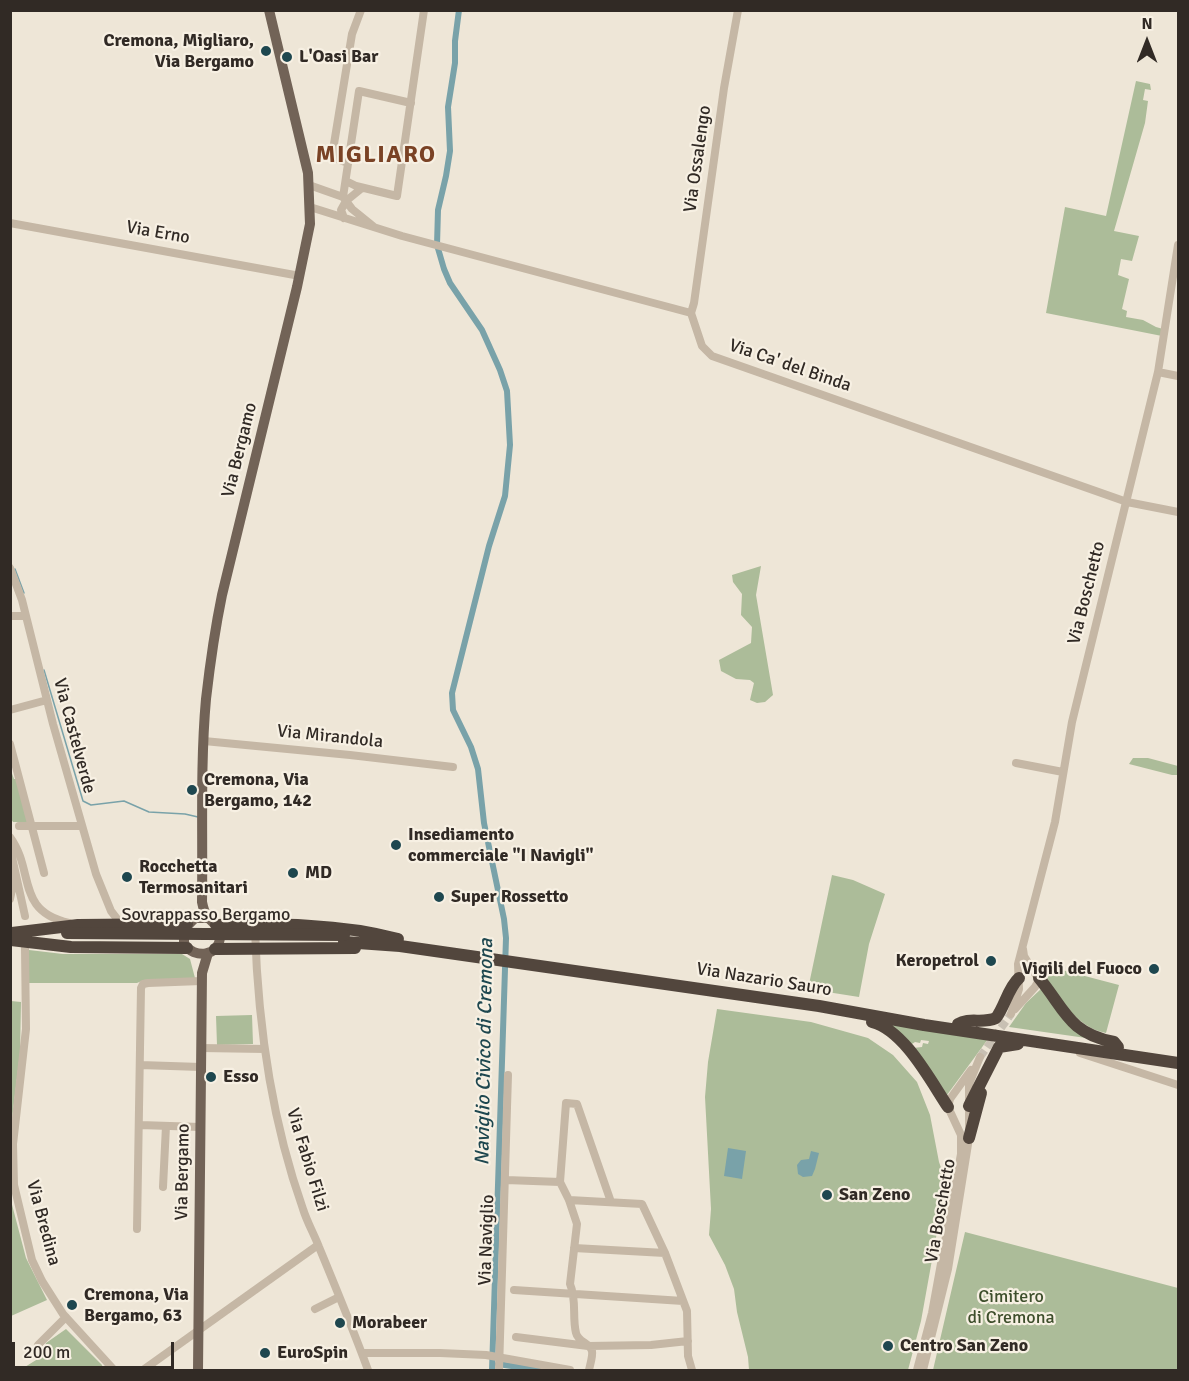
<!DOCTYPE html>
<html>
<head>
<meta charset="utf-8">
<style>
  body { margin:0 }
  #map { position:relative; width:1189px; height:1381px; overflow:hidden; background:#eee6d7; font-family:Signika,sans-serif }
  canvas { display:block }
  .frame { position:absolute; inset:0; border:12px solid #312a25; pointer-events:none }
  .north { position:absolute; left:1117px; top:12px; width:60px; height:60px; -webkit-text-stroke:4px #f7f0e3; paint-order:stroke; rotate:0deg; font-size:16px; font-weight:700; line-height:24px; text-align:center; color:#312a25 }
  .north::after { content:''; display:block; margin:auto; width:21px; height:27px; background:#312a25; clip-path:polygon(50% 0,100% 100%,50% 72%,0 100%) }
  .scale { position:absolute; left:12px; top:1342px; width:162px; height:27px; box-sizing:border-box; border:3px solid #312a25; border-top:0; padding-left:8px; font-size:18px; line-height:21px; white-space:nowrap; color:#312a25; -webkit-text-stroke:4px #f7f0e3; paint-order:stroke }
</style>
</head>
<body>
<div id="map">
<canvas width="1189" height="1381"></canvas>
<div class="frame"></div>
<div class="north">N</div>
<div class="scale">200 m</div>
</div>
<script>
const context = document.querySelector('canvas').getContext('2d');
context.lineJoin = 'round';
function fill(path, color) { context.fillStyle = color; context.fill(path, 'evenodd'); }
function strokePath(path, color, width, dash) { context.strokeStyle = color; context.lineWidth = width; context.lineCap = dash ? 'butt' : 'round'; context.setLineDash(dash || []); context.stroke(path); }
function drawText(font, color, halo, rows, align = 'center') {
  context.font = font + ' Signika,sans-serif'; context.lineWidth = 4.5; context.setLineDash([]); context.textBaseline = 'middle'; context.strokeStyle = halo; context.fillStyle = color; for (const [text, x, y, turn = 0] of rows) {
    context.save(); context.translate(x, y); context.rotate((+turn || 0) * Math.PI / 180); context.textAlign = isNaN(turn) ? turn : align; if (halo) context.strokeText(text, 0, 0); context.fillText(text, 0, 0); context.restore();
  }
}
const green = new Path2D(`
  M1136 81 1150 84 1151 90 1145 89 1143 100 1148 101 1145 123 1114 231 1139 236 1132 261 1121 259 1118 275 1129 279 1122 309 1127 311 1126 317 1143 320 1156 327 1163 329 1162 336 1046 313 1065 207 1106 216Z
  M761 566 756 595 773 695 765 702 757 703 750 700 754 683 750 680 736 679 721 671 719 660 751 643 752 627 741 615 742 594 733 582 732 575Z
  M1133 758H1148L1178 766V775H1172L1129 764Z
  M10 768 14 779H17L29 822H13L11 819Z
  M832 875 853 880 885 894 869 944 859 997 808 989Z
  M29 950 63 954H182L190 959 195 978 144 980 137 983H29Z
  M1043 965 1119 985 1106 1033C1075 1027 1058 996 1042 971Z
  M1041 989 1093 1039 1009 1027 1026 1003Z
  M11 1001 21 1002 20 1053 11 1128Z
  M717 1009 811 1022 868 1038 893 1055 917 1082 930 1115 939 1162 946 1182 921 1321 908 1370H749L748 1357 737 1312 734 1289 725 1265 709 1235 711 1209 705 1097 708 1062Z
  M252 1015 253 1044 217 1045 216 1016Z
  M882 1021 988 1039 947 1095 913 1048 922 1047 923 1043 928 1044 929 1041 921 1040 920 1043 915 1042 909 1046Z
  M10 1197 26 1258 47 1300 11 1316Z
  M965 1232 1178 1288V1370H933Z
  M66 1329 102 1365 103 1370H20L41 1357 46 1343Z`);
const water = new Path2D(`
  M728 1148 746 1151 742 1179 724 1176Z
  M811 1151 819 1153 815 1169 812 1176 803 1177 798 1174 797 1165 801 1160 809 1159Z`);
const stream = new Path2D(`
  M15 569 24 593
  M44 670 83 801 91 805 124 801 149 812 185 814 198 817`);
const canal = new Path2D(`
  M459 10 455 41V63L448 107 450 151 446 176 438 210 437 245 444 269 450 283 482 330 500 370 507 391 510 445 505 496 489 546 452 693 453 710 471 747 478 769 484 823 504 919 506 938 492 1370
  M498 1364 539 1370`);
const minorTunnel = new Path2D(`
  M980 1057 1011 1014`);
const minor = new Path2D(`
  M348 163 334 158 333 150 352 34 361 10
  M346 181 356 186 397 196 424 10
  M309 185 343 197 352 209 373 226
  M343 197 359 91 411 103
  M310 207 402 236 691 313 702 346 712 356 1127 502 1178 512
  M344 218 341 210 346 201 362 188
  M10 223 300 276
  M691 313 694 303 724 88 738 10
  M1158 372 1178 376
  M10 568 22 600 53 724 96 874 111 911 121 924
  M10 616H25
  M10 710 47 700
  M204 741 350 755 453 767
  M10 744 44 873
  M1016 763 1063 772
  M19 826H82
  M10 837C35 871 15 911 69 923
  M10 848 25 916
  M10 871 13 885 10 899
  M255 930C258 1025 271 1119 303 1209 307 1222 314 1234 319 1247 336 1288 353 1329 368 1370
  M25 948 26 1029 13 1144 14 1185 32 1260 42 1281 63 1314 114 1370
  M1015 1009 1035 987 1039 980 1024 956 1023 949
  M1011 1014 1019 989 1018 964 1055 822 1072 722 1158 372 1178 245
  M201 1048 265 1049
  M1080 1053 1178 1085
  M140 1065 201 1067
  M948 1107 950 1099 971 1070
  M140 1125 200 1127
  M506 1180 560 1182
  M163 1187 166 1126
  M569 1200 642 1204 665 1253 687 1311 688 1356 692 1370
  M137 1229 141 988 143 984 148 983 201 981
  M574 1248 665 1253
  M514 1290 683 1301
  M315 1309 339 1297
  M516 1337 588 1346 651 1345 688 1341
  M38 1345 66 1317
  M362 1353H440L486 1355 570 1370
  M143 1370 318 1245
  M499 1370 508 1075
  M589 1370C590 1365 593 1356 592 1351 590 1343 578 1342 576 1333 572 1317 577 1300 570 1284L577 1224 569 1200 560 1182 566 1103 577 1104 611 1202
  M917 1370 932 1313 961 1154V1135L948 1107
  M923 1370 948 1269 969 1138V1084L980 1057`);
const major = new Path2D(`
  M208 918H195L184 929V944C194 959 220 957 220 936 220 925 212 923 207 916 204 912 203 907 202 902 203 835 200 766 206 699 210 664 215 629 222 595L297 287 310 224 308 173 269 10
  M198 1370 202 973 208 953`);
const highway = new Path2D(`
  M216 925C277 924 339 923 398 939
  M12 933 78 925 187 924
  M11 940 71 947 187 948
  M344 942 400 946 819 1006 924 1025 1178 1063
  M215 949 355 948
  M1039 978C1065 1009 1068 1033 1114 1042L1118 1047
  M872 1022C904 1030 930 1080 948 1107
  M958 1024C969 1017 983 1024 996 1018 1005 1006 1008 988 1019 978
  M969 1106 999 1047 1018 1044
  M969 1138 981 1093`);
const highwayBridge = new Path2D(`
  M67 933 344 935`);
const markers = [
  [266,51,6,"#1e474f"],
  [287,57,6,"#1e474f"],
  [192,790,6,"#1e474f"],
  [396,845,6,"#1e474f"],
  [293,873,6,"#1e474f"],
  [127,877,6,"#1e474f"],
  [439,897,6,"#1e474f"],
  [991,961,6,"#1e474f"],
  [1154,969,6,"#1e474f"],
  [211,1077,6,"#1e474f"],
  [827,1195,6,"#1e474f"],
  [72,1305,6,"#1e474f"],
  [340,1323,6,"#1e474f"],
  [888,1346,6,"#1e474f"],
  [265,1353,6,"#1e474f"]
];
const poiNames = [
  ["Cremona, Migliaro,",254,41,"right"],
  ["Via Bergamo",254,62,"right"],
  ["L'Oasi Bar",299,57],
  ["Cremona, Via",204,780],
  ["Bergamo, 142",204,801],
  ["Insediamento",408,835],
  ["commerciale \"I Navigli\"",408,856],
  ["Rocchetta",139,867],
  ["Termosanitari",139,888],
  ["MD",305,873],
  ["Super Rossetto",451,897],
  ["Keropetrol",979,961,"right"],
  ["Vigili del Fuoco",1142,969,"right"],
  ["Esso",223,1077],
  ["San Zeno",839,1195],
  ["Cremona, Via",84,1295],
  ["Bergamo, 63",84,1316],
  ["Morabeer",352,1323],
  ["Centro San Zeno",900,1346],
  ["EuroSpin",277,1353]
];
const streetNames = [
  ["Via Ossalengo",698,159,-82],
  ["Via Erno",158,233,10],
  ["Via Ca' del Binda",790,366,19],
  ["Via Bergamo",240,450,-76],
  ["Via Boschetto",1087,593,-76],
  ["Via Castelverde",74,736,75],
  ["Via Mirandola",330,737,6],
  ["Sovrappasso Bergamo",206,915],
  ["Via Nazario Sauro",764,980,9],
  ["Via Fabio Filzi",307,1160,73],
  ["Via Bergamo",183,1172,-89],
  ["Via Boschetto",941,1211,-80],
  ["Via Bredina",43,1223,75],
  ["Via Naviglio",487,1240,-88]
];
const parkNames = [
  ["Cimitero",1011,1297],
  ["di Cremona",1011,1318]
];
const waterNames = [
  ["Naviglio Civico di Cremona",485,1052,-89]
];
const districtNames = [
  ["MIGLIARO",376,156]
];
fill(green, '#acbc99');
fill(water, '#79a2a9');
strokePath(stream, '#79a2a9', 1.5);
strokePath(canal, '#79a2a9', 6);
strokePath(minorTunnel, '#c8c0b3', 8, [8, 4]);
strokePath(minor, '#c5b7a5', 8);
strokePath(major, '#726357', 10);
strokePath(highway, '#52463d', 12);
strokePath(highwayBridge, '#52463d', 12);
for (const [x, y, r, color] of markers) { const dot = new Path2D(); dot.arc(x, y, r, 0, 2 * Math.PI); context.fillStyle = color; context.fill(dot); strokePath(dot, '#f7f0e3', 2); }
drawText('bold 18px', '#312a25', '#f7f0e3', poiNames, 'left');
drawText('18px', '#312a25', '#f7f0e3', streetNames);
drawText('18px', '#3d4e2b', '#f7f0e3', parkNames);
drawText('italic 20px', '#1e474f', '#f7f0e3', waterNames);
context.letterSpacing = '1.5px';
drawText('bold 24px', '#7a4225', '#f7f0e3', districtNames);
context.letterSpacing = '0px';
</script>
</body>
</html>
